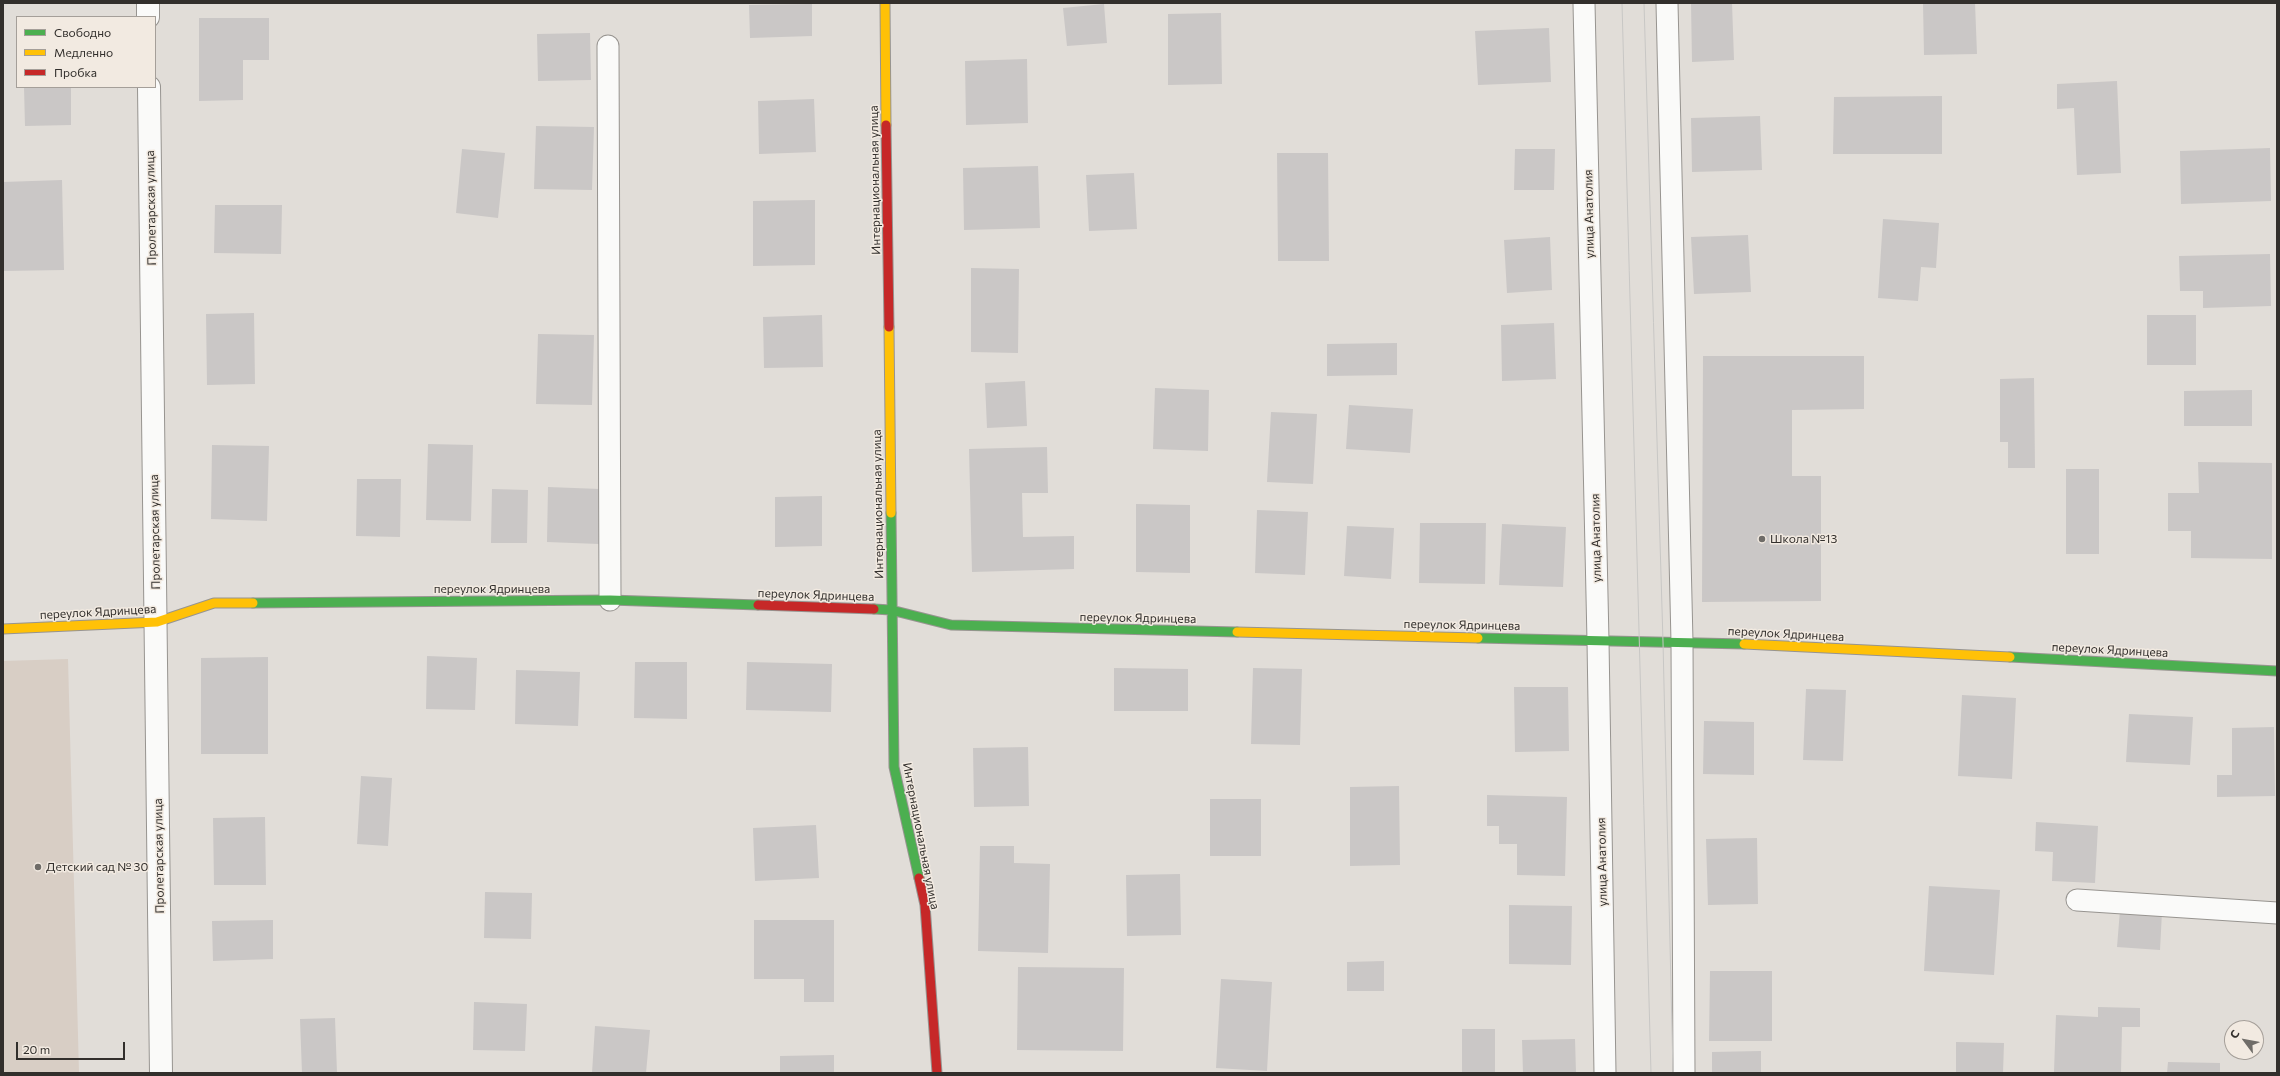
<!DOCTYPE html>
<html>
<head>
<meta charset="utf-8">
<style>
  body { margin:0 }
  #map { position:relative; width:2280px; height:1076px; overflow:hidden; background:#e1ddd8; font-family:Commissioner,sans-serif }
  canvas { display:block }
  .frame { position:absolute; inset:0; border:4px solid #322f2c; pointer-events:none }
  .legend { position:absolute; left:16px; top:16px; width:140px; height:72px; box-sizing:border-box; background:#f2eae1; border:1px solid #a59f99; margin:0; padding:5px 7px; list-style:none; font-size:12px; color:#322f2c }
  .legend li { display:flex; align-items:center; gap:8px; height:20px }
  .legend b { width:20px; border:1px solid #a59f99 }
  .north { position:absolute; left:2224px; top:1020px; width:40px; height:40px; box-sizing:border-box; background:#f2eae1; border:1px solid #a59f99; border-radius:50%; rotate:302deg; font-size:11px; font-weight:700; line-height:16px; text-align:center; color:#322f2c }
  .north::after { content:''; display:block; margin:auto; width:14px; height:18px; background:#6f6c68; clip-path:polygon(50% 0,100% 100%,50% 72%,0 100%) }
  .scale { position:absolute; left:16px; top:1042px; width:109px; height:18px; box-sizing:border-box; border:2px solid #322f2c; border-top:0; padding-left:5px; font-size:12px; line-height:14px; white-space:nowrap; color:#322f2c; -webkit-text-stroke:3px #f2eae1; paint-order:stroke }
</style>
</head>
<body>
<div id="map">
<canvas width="2280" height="1076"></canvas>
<div class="frame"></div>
<ul class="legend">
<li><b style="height:5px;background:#4caf50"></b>Свободно</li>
<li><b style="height:5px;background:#ffc107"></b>Медленно</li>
<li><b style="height:5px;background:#c62828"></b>Пробка</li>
</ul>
<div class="north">С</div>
<div class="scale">20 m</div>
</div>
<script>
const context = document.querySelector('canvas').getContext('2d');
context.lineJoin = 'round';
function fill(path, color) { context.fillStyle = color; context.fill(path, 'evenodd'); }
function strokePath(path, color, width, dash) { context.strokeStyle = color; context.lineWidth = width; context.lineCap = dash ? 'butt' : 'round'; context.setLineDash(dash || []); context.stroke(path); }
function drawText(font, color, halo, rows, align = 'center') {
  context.font = font + ' Commissioner,sans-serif'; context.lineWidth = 3; context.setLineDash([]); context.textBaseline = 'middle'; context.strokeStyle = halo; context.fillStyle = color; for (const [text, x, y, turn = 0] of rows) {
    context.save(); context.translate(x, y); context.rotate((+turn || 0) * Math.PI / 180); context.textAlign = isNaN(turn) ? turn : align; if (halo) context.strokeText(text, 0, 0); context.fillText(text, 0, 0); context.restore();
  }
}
const built = new Path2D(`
  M68 659 79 1073H3V661Z`);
const building = new Path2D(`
  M1691 3H1732L1734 60 1692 62Z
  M1923 3H1975L1977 54 1924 55Z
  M812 4V36L750 38 749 5Z
  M1104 4 1107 43 1067 46 1063 8Z
  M1221 13 1222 84 1168 85V14Z
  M199 18H269V60H243V100L199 101Z
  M1549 28 1551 82 1478 85 1475 31Z
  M590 33 591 80 538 81 537 34Z
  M1027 59 1028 123 966 125 965 61Z
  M2117 81 2121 173 2077 175 2074 108 2057 109V84Z
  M24 87H71V125L25 126Z
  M1942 96V154H1833L1834 97Z
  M814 99 816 152 759 154 758 101Z
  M1760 116 1762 170 1692 172 1691 118Z
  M536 126 594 127 592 190 534 189Z
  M2270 148 2271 201 2181 204 2180 151Z
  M462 149 505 153 498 218 456 213Z
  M1515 149H1555L1554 190H1514Z
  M1277 153H1328L1329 261H1278Z
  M1038 166 1040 228 964 230 963 168Z
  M1134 173 1137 229 1089 231 1086 175Z
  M62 180 64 270 3 271V182Z
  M815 200V265L753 266V201Z
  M215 205H282L281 254 214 253Z
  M1883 219 1939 223 1936 268 1921 267 1918 301 1878 298Z
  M1748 235 1751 292 1694 294 1691 237Z
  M1550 237 1552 290 1507 293 1504 240Z
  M2270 254 2271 306 2203 308V291H2180L2179 256Z
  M971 268 1019 269 1018 353 971 352Z
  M254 313 255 384 207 385 206 314Z
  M822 315 823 367 764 368 763 317Z
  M2147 315H2196V365H2147Z
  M1554 323 1556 379 1502 381 1501 325Z
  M538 334 594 335 592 405 536 404Z
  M1397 343V375L1327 376V344Z
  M1703 356H1864V409L1792 410V476H1821V601L1702 602Z
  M2034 378 2035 468H2008V442H2000V379Z
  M1025 381 1027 426 987 428 985 383Z
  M1155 388 1209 390 1208 451 1153 449Z
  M2252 390V426H2184V391Z
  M1349 405 1413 409 1410 453 1346 449Z
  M1271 412 1317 414 1313 484 1267 482Z
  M428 444 473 445 471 521 426 520Z
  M212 445 269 446 267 521 211 519Z
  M1047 447 1048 493H1022L1023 537 1074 536V569L972 572 969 449Z
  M2198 462 2272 463V559L2191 558V531H2168V493H2199Z
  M2066 469H2099V554H2066Z
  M357 479H401L400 537 356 536Z
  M548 487 600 489 599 544 547 542Z
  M492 489 528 490 527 543H491Z
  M822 496V546L775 547V497Z
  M1136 504 1190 505V573L1136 572Z
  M1257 510 1308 512 1305 575 1255 573Z
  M1420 523H1486L1485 584 1419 583Z
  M1502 524 1566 527 1563 587 1499 585Z
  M1347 526 1394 528 1391 579 1344 576Z
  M427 656 477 658 475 710 426 709Z
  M268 657V754H201V658Z
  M635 662H687V719L634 718Z
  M747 662 832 664 831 712 746 710Z
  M1114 668 1188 669V711H1114Z
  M1253 668 1302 669 1300 745 1251 744Z
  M516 670 580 672 578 726 515 724Z
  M1514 687H1568L1569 751 1515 752Z
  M1806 689 1846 690 1843 761 1803 760Z
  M1962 695 2016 698 2012 779 1958 776Z
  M2129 714 2193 717 2190 765 2126 762Z
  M1704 721 1754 722V775L1703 774Z
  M2274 727 2275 796 2217 797V775H2232V728Z
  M1028 747 1029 806 974 807 973 748Z
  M361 776 392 778 388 846 357 844Z
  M1399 786 1400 865 1350 866V787Z
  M1487 795 1567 797 1565 876 1517 875V844H1499V826H1487Z
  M1210 799H1261V856H1210Z
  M265 817 266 885H214L213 818Z
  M2036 822 2098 826 2095 883 2052 881 2053 852 2035 851Z
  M816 825 819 878 755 881 753 828Z
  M1757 838 1758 904 1708 905 1706 839Z
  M980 846H1014V863L1050 864 1048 953 978 951Z
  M1180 874 1181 935 1127 936 1126 875Z
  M1929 886 2000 890 1994 975 1924 971Z
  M485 892 532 893 531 939 484 938Z
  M1509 905 1572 906 1571 965 1509 964Z
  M2120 910 2162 912 2160 950 2117 947Z
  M273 920V959L213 961 212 921Z
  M754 920H834V1002H804V979H754Z
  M1384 961V991H1347V962Z
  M1018 967 1124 968 1123 1051 1017 1050Z
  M1710 971H1772V1041H1709Z
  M1221 979 1272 982 1267 1071 1216 1068Z
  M474 1002 527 1004 525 1051 473 1050Z
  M2098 1007 2140 1008V1027H2122L2121 1073 2054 1072 2056 1015 2098 1017Z
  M335 1018 337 1073H302L300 1019Z
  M595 1026 650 1030 646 1073H592Z
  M1462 1029H1495V1073H1462Z
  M1575 1039 1576 1073H1523L1522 1040Z
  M1956 1042 2004 1043 2003 1073H1956Z
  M1761 1051V1073H1712V1052Z
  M834 1055V1073H780V1056Z
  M2168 1062 2220 1063V1073H2167Z`);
const lane = new Path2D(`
  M1584 3 1598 641 1605 1073
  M1667 3 1682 642 1684 1073
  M608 46 610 600
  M2077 900 2277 913`);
const street = new Path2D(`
  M148 3V17
  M149 87 161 1073`);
const fast = new Path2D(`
  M891 513 894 767 919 878
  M253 603 610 600 758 605
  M874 609 891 610 951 625 1237 632
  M1478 638 1744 644
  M2010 657 2277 671`);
const slow = new Path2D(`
  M885 3 886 125
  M889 327 891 513
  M3 629 157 622 214 603H253
  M1237 632 1478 638
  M1744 644 2010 657`);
const jam = new Path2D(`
  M886 125 889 327
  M758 605 874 609
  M919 878 925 905 937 1073`);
const tram = new Path2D(`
  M1622 3 1651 1073
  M1644 3 1663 642 1673 1073`);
const markers = [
  [1762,539,4,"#6f6c68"],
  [38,867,4,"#6f6c68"]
];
const streetNames = [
  ["Интернациональная улица",875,180,-91],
  ["Пролетарская улица",151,208,-91],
  ["улица Анатолия",1589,214,-91],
  ["Интернациональная улица",878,504,-91],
  ["Пролетарская улица",155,532,-91],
  ["улица Анатолия",1596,538,-91],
  ["переулок Ядринцева",492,589],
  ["переулок Ядринцева",816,595,2],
  ["переулок Ядринцева",98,612,-3],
  ["переулок Ядринцева",1138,618,1],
  ["переулок Ядринцева",1462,625,1],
  ["переулок Ядринцева",1786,634,3],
  ["переулок Ядринцева",2110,650,3],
  ["Интернациональная улица",921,836,79],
  ["Пролетарская улица",159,856,-91],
  ["улица Анатолия",1602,862,-91]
];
const poiNames = [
  ["Школа №13",1770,539],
  ["Детский сад № 30",46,867]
];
fill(built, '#d8cec5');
fill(building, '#cac7c6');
strokePath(lane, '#979490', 23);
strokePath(street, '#979490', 24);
strokePath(fast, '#979490', 11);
strokePath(slow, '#979490', 11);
strokePath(jam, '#979490', 11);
strokePath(lane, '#fafaf9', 21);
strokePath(street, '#fafaf9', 22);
strokePath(fast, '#4caf50', 9);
strokePath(slow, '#ffc107', 9);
strokePath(jam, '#c62828', 9);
strokePath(tram, '#c8c7c5', 1);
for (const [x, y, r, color] of markers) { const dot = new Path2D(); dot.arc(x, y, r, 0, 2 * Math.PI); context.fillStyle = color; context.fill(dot); strokePath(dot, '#f2eae1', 1.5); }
drawText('12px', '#322f2c', '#f2eae1', streetNames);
drawText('12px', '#322f2c', '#f2eae1', poiNames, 'left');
</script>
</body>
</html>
